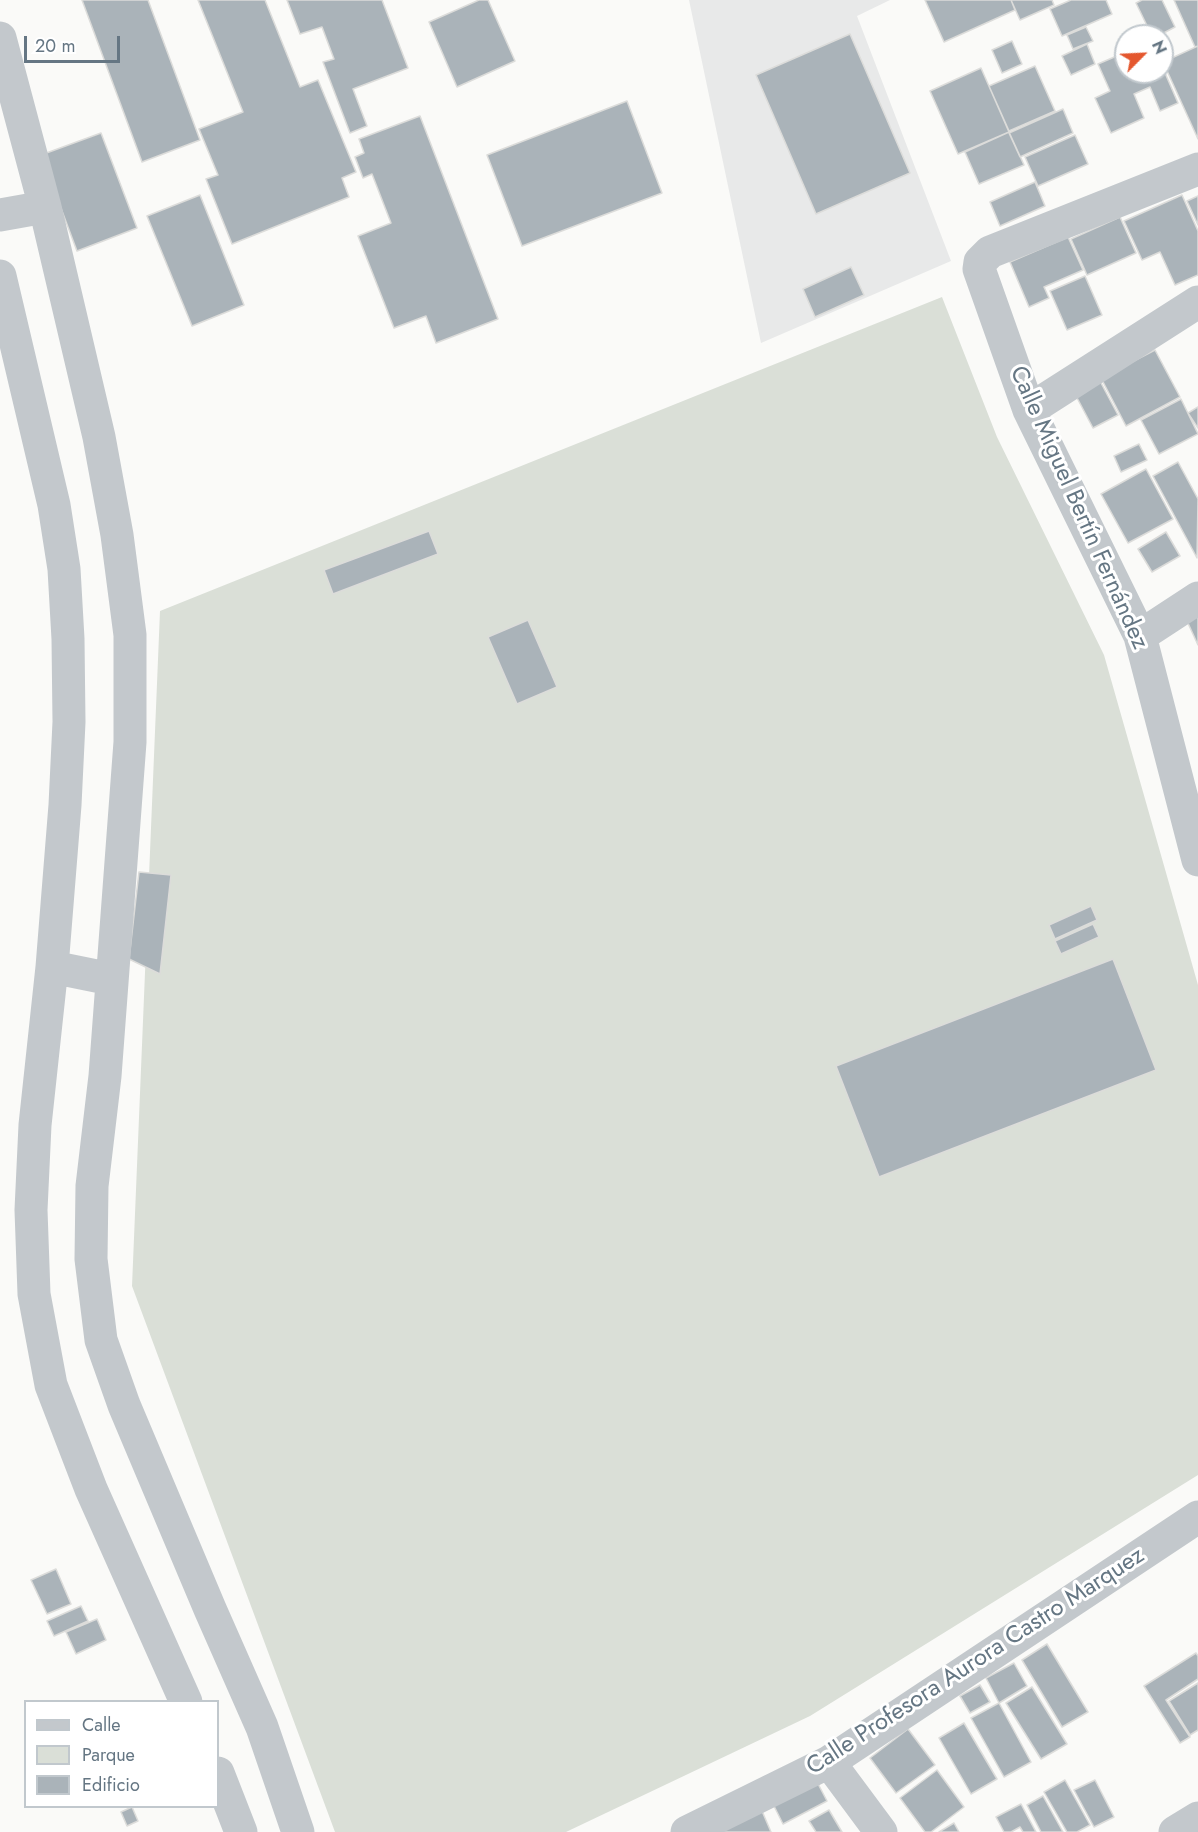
<!DOCTYPE html>
<html>
<head>
<meta charset="utf-8">
<style>
  body { margin:0 }
  #map { position:relative; width:1198px; height:1832px; overflow:hidden; background:#fafaf8; font-family:Jost,sans-serif }
  canvas { display:block }
  .legend { position:absolute; left:24px; top:1700px; width:195px; height:108px; box-sizing:border-box; background:#fff; border:2px solid #c1c8cd; margin:0; padding:8px 10px; list-style:none; font-size:18px; color:#657683 }
  .legend li { display:flex; align-items:center; gap:12px; height:30px }
  .legend b { width:30px; border:2px solid #c1c8cd }
  .north { position:absolute; left:1114px; top:24px; width:60px; height:60px; box-sizing:border-box; background:#fff; border:2px solid #c1c8cd; border-radius:50%; rotate:66deg; font-size:16px; font-weight:700; line-height:24px; text-align:center; color:#657683 }
  .north::after { content:''; display:block; margin:auto; width:21px; height:27px; background:#e4572e; clip-path:polygon(50% 0,100% 100%,50% 72%,0 100%) }
  .scale { position:absolute; left:24px; top:36px; width:96px; height:27px; box-sizing:border-box; border:3px solid #657683; border-top:0; padding-left:8px; font-size:18px; line-height:21px; white-space:nowrap; color:#657683; -webkit-text-stroke:4px #fff; paint-order:stroke }
</style>
</head>
<body>
<div id="map">
<canvas width="1198" height="1832"></canvas>
<ul class="legend">
<li><b style="height:8px;background:#c3c8cc"></b>Calle</li>
<li><b style="height:16px;background:#dadfd7"></b>Parque</li>
<li><b style="height:16px;background:#aab3b9"></b>Edificio</li>
</ul>
<div class="north">N</div>
<div class="scale">20 m</div>
</div>
<script>
const context = document.querySelector('canvas').getContext('2d');
context.lineJoin = 'round';
function fill(path, color) { context.fillStyle = color; context.fill(path, 'evenodd'); }
function strokePath(path, color, width, dash) { context.strokeStyle = color; context.lineWidth = width; context.lineCap = dash ? 'butt' : 'round'; context.setLineDash(dash || []); context.stroke(path); }
function drawText(font, color, halo, rows, align = 'center') {
  context.font = font + ' Jost,sans-serif'; context.lineWidth = 6; context.setLineDash([]); context.textBaseline = 'middle'; context.strokeStyle = halo; context.fillStyle = color; for (const [text, x, y, turn = 0] of rows) {
    context.save(); context.translate(x, y); context.rotate((+turn || 0) * Math.PI / 180); context.textAlign = isNaN(turn) ? turn : align; if (halo) context.strokeText(text, 0, 0); context.fillText(text, 0, 0); context.restore();
  }
}
const built = new Path2D(`
  M689 0H890L857 16 951 261 761 343Z`);
const green = new Path2D(`
  M942 297 997 437 1104 655 1198 985V1475L810 1716 566 1832H335L132 1286 160 611Z`);
const building = new Path2D(`
  M82 0H148L200 140 142 162Z
  M198 0H265L300 87 318 80 356 172 342 178 349 197 232 244 206 179 218 175 199 129 243 112Z
  M287 0H382L408 68 353 89 367 126 350 133 323 62 334 59 322 27 300 34Z
  M479 0H488L515 61 457 87 429 22Z
  M925 0H1011L1015 10 944 42Z
  M1011 0H1052L1054 5 1020 20Z
  M1071 0H1106L1112 14 1062 36 1050 9Z
  M1142 0H1162L1175 27 1158 36H1152L1136 3Z
  M1174 0H1198V46L1195 47Z
  M1086 27 1093 41 1073 49 1067 35Z
  M850 34 910 173 816 214 756 75Z
  M1012 41 1022 64 1002 73 992 50Z
  M1087 44 1095 64 1071 75 1062 56Z
  M1198 46V139L1163 62Z
  M1126 52V72H1162V66L1178 103 1160 111 1150 87 1134 94 1144 118 1111 133 1095 98 1110 91 1098 64Z
  M1035 66 1055 111 1009 131 989 86Z
  M981 68 1009 132 958 154 930 91Z
  M627 101 662 193 522 246 487 155Z
  M1063 109 1073 133 1020 157 1009 133Z
  M420 116 498 319 436 343 426 316 394 328 358 236 391 223 372 174 363 178 355 157 364 153 359 139Z
  M1009 132 1024 165 979 184 965 152Z
  M101 133 137 228 77 251 41 155Z
  M1075 135 1088 164 1038 186 1025 157Z
  M1035 182 1045 206 1000 226 990 202Z
  M200 195 244 305 192 326 147 216Z
  M1182 195 1198 231V275L1175 285 1160 252 1142 260 1124 221Z
  M1198 196V225L1187 201Z
  M1120 217 1136 253 1087 275 1071 239Z
  M1068 237 1083 270 1044 287 1049 298 1029 307 1010 262Z
  M851 267 864 295 815 317 803 289Z
  M1085 276 1102 315 1067 330 1050 291Z
  M1155 350 1180 397 1126 426 1101 378Z
  M1100 381 1118 415 1093 428 1075 394Z
  M1181 399 1198 434 1159 454 1141 420Z
  M1198 407V428L1188 413Z
  M1139 444 1147 460 1121 472 1114 456Z
  M1178 462 1198 499 1197 558 1153 476Z
  M1146 469 1173 519 1128 543 1101 494Z
  M429 531 438 554 333 594 324 570Z
  M1166 532 1180 556 1152 572 1138 549Z
  M1198 615V645L1187 621Z
  M528 620 557 687 517 704 488 637Z
  M139 872 171 875 160 974 129 959Z
  M1091 906 1097 920 1055 939 1049 925Z
  M1093 924 1099 937 1061 954 1055 941Z
  M1113 959 1156 1070 879 1177 836 1066Z
  M56 1569 71 1604 47 1614 31 1580Z
  M81 1606 88 1621 54 1636 47 1621Z
  M97 1619 106 1640 76 1654 66 1632Z
  M1047 1644 1088 1712 1062 1727 1022 1660Z
  M1196 1653 1198 1656V1679L1166 1700 1190 1737 1180 1743 1144 1686Z
  M1014 1663 1027 1686 999 1703 986 1678Z
  M1198 1683V1730L1190 1735 1169 1701Z
  M980 1685 990 1702 970 1713 960 1696Z
  M1032 1687 1067 1744 1041 1759 1006 1703Z
  M999 1703 1031 1762 1004 1777 971 1718Z
  M964 1723 997 1779 971 1794 939 1738Z
  M908 1729 935 1765 896 1793 870 1758Z
  M937 1770 964 1807 931 1832H925L900 1798Z
  M815 1778 827 1801 783 1824 771 1800Z
  M1065 1780 1090 1825 1077 1832H1067L1044 1792Z
  M1095 1780 1114 1817 1094 1827 1074 1790Z
  M1043 1796 1063 1832H1041L1027 1805Z
  M1021 1804 1036 1832H1023L1020 1827 1011 1832H1004L996 1817Z
  M132 1807 138 1821 127 1826 121 1812Z
  M829 1810 842 1832H816L809 1821Z
  M762 1811 771 1832H719Z
  M954 1823 959 1832H939Z`);
const minor = new Path2D(`
  M1198 169 990 252 980 262 979 269 1029 410 1140 636 1198 860
  M1029 410 1198 302
  M1140 636 1198 598
  M829 1762 881 1832
  M687 1832 829 1762 1198 1517
  M1175 1832 1198 1818`);
const tertiary = new Path2D(`
  M0 38 45 207 99 437 117 535 130 635V742L105 1076 92 1186 91 1259 101 1340 124 1405 210 1609 262 1727 298 1832
  M0 215 45 207
  M0 276 54 505 64 569 68 639 69 722 65 805 52 967 35 1125 31 1210 34 1294 51 1385 91 1489 186 1702
  M52 967 111 979
  M218 1773 241 1832`);
const streetNames = [
  ["Calle Miguel Bertín Fernández",1078,508,66],
  ["Calle Profesora Aurora Castro Marquez",976,1662,-33]
];
fill(built, '#e8e9e9');
fill(green, '#dadfd7');
fill(building, '#aab3b9');
strokePath(building, '#dcdcda', 1.5);
strokePath(minor, '#c3c8cc', 33);
strokePath(tertiary, '#c3c8cc', 33);
drawText('24px', '#657683', '#fff', streetNames);
</script>
</body>
</html>
